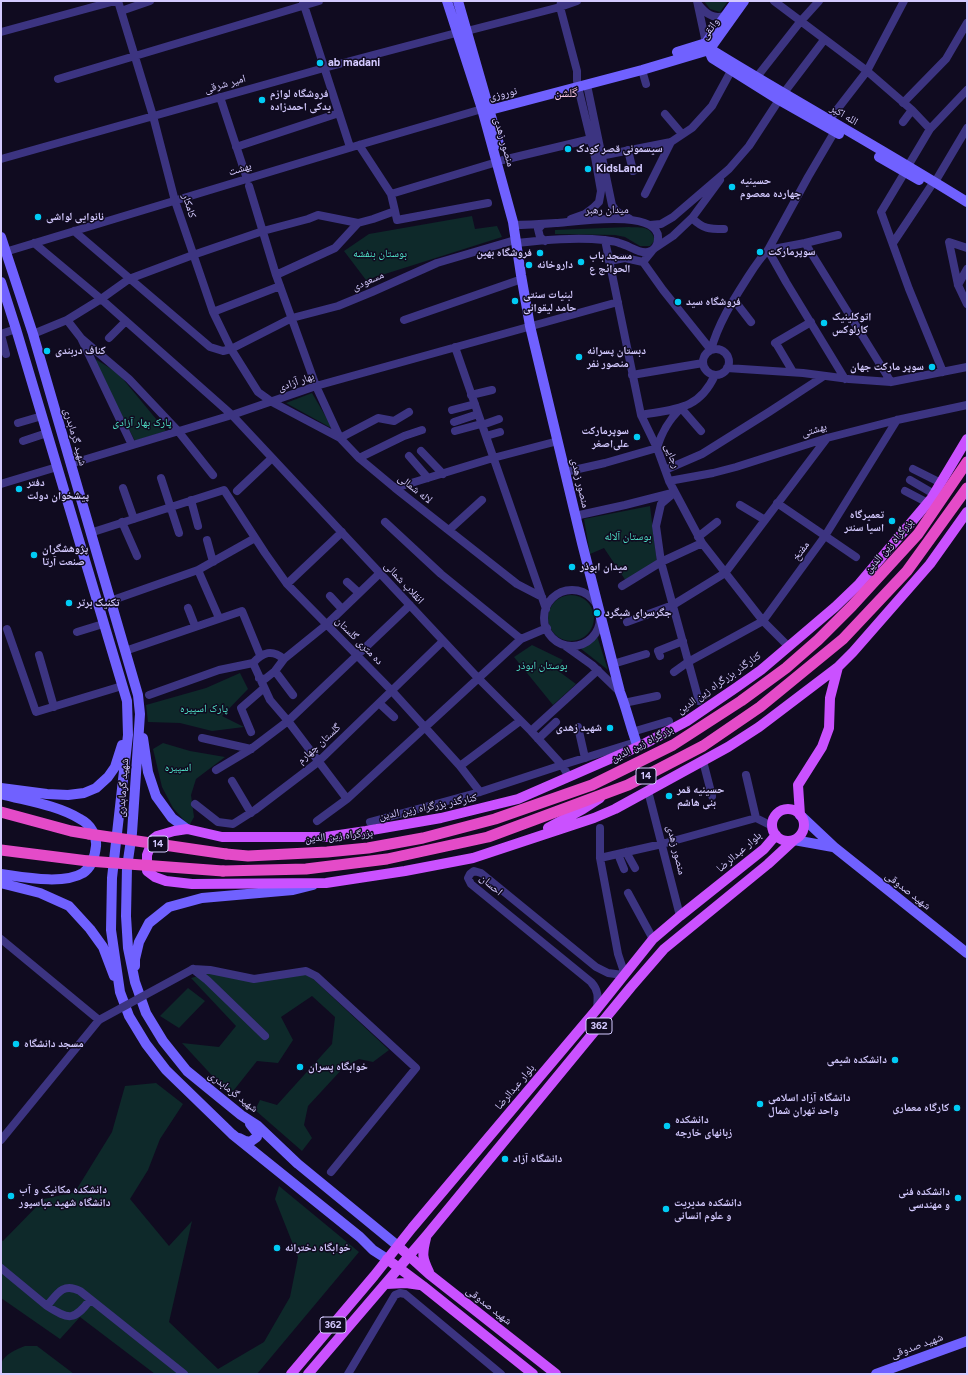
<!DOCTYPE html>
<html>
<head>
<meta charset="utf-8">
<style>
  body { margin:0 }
  #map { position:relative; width:968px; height:1375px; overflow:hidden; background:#100b20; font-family:Figtree,sans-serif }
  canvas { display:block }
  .frame { position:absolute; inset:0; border:2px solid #d4caff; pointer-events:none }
</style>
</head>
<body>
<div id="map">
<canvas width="968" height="1375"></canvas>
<div class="frame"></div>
</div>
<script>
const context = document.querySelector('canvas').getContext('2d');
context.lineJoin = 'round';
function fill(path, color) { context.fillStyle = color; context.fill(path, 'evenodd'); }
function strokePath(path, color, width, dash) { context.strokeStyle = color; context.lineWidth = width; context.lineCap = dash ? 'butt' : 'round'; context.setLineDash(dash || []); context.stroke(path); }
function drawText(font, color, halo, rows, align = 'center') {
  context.font = font + ' Figtree,"Noto Naskh Arabic",sans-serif'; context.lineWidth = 3; context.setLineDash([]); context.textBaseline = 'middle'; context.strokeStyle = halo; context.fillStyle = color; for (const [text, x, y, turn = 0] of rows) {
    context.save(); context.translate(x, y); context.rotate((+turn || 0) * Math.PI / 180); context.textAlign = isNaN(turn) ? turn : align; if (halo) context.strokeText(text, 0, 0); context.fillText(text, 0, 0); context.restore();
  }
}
const green = new Path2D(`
  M704 1H728L720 12 710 9Z
  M472 216 475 229 497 226 502 237 366 280 344 251 369 234Z
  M629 227C642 228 650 225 655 240L650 246H640L625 237 615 235 555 234V230Z
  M92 357 118 373 166 431 135 441Z
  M312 393 333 429 286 403Z
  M650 506 657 563 626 581 604 548 590 554 584 519Z
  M548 618a23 23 0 1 1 46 0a23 23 0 1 1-46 0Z
  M597 636 608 670 580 648Z
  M532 645 563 660 557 670 576 684 553 705 514 657Z
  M240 673 248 689 222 716 244 727 212 731 180 723 148 722 146 705 206 688Z
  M163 743 190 751 225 757 196 779 191 795 194 817 189 826 173 808 162 787 153 749Z
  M217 971 254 979 307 973 389 1050 373 1062 359 1059 344 1067 308 1106 304 1125 312 1138 302 1151 255 1110 260 1100 277 1105 332 1044 335 1017 312 996 281 1017 293 1040 278 1063 257 1061 230 1095 182 1043 219 1047 236 1026 191 978Z
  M188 988 205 1001 179 1028 160 1016Z
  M156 1083 183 1104 160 1139 148 1170 130 1199 169 1246 192 1221 169 1322 218 1369 264 1342 290 1297 298 1257 275 1199 279 1186 359 1252 257 1374H155L80 1317 60 1339 1 1298V1240L3 1241 44 1199 75 1192 112 1132 125 1086Z
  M25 1346H37L74 1374H1C1 1371 0 1367 1 1364 4 1354 17 1349 25 1346Z`);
const minor = new Path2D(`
  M118 1 153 116 175 201 213 312 231 349 258 392 272 402 340 438 359 458 395 488 517 584 542 597
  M697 1 706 43
  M774 1 867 71 912 110 930 129
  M303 2 350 147
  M561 2 560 7 577 71V81
  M698 4C705 13 714 21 726 15
  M121 11 150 1
  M467 31 560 7 577 1
  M1 32 115 1
  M642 70 646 84
  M756 78 800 22 819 1
  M58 79 319 1
  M587 85 612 205 616 211 630 219
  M783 94 824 40
  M220 97 247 179
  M903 103 946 59 967 23
  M665 114 682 134
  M829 120 867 71 904 1
  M903 122 912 110
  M359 145 391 194 395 211
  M236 147 339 113
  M628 150 633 171
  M595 157 671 142 692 128 712 106 731 71
  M1 159 324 68 456 33
  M503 160 595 138
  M908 166 930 129 967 90
  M905 172 881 212 909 289 943 372
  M935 182 967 128
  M249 186 276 275 316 386 340 438
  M391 194 497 162
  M645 194 671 142
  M692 218C703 229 709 229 724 229
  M571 219 585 214 593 208 599 202 601 191 595 157 578 87
  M543 224 538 229 540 237 545 241
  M513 225C528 225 542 224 556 223 574 222 661 208 658 239 658 245 654 251 648 252 638 254 629 245 619 243 615 241 609 241 604 240 576 237 545 240 516 243
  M650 225 661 224 673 217 729 169 749 146 779 100
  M74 231 210 347 223 351 231 349 292 318 338 306 372 292 437 263 515 240
  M605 240 641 415 657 448 669 481 702 543 763 621 789 647
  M34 243 101 299 232 415 478 678 531 731 562 765 569 777
  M805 243 891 382
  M893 243 931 186
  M655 248 673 236 692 218 720 180
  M967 248 949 242 958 285 967 304
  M768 250 786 282 845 379
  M768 250 805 243 838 235
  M652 251 643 262 663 290 711 350
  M5 252 359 145 482 109
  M609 261 625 258 643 262
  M276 275 335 248 358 223 373 219 395 211 397 220 488 203
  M958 285 967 269
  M734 300 751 322
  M213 312 280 286
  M67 320 81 338 132 445
  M404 320 522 279
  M1 334 16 329
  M33 334 67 320 101 299 129 279 193 255 263 231 308 219 318 215 358 223
  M1 335 6 354
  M81 338 129 379 178 431 213 475
  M109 338 126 321
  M775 343 811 322
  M777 345 793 372
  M455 347 546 609
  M703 362a13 13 0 1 1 26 0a13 13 0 1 1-26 0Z
  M711 350C718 324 732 302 746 280 753 269 759 259 768 250L808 177 835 131
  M727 368 803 373 849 379 891 382 967 367
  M632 375 703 363
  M471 395 492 390
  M452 410 475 404
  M641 415C676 409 699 410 715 375
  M454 422 478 414
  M18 423 42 416
  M482 425 499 419
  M455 431 481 424
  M486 436 500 432
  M340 438 378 418 394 421 409 412
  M23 441 47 433
  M421 451 443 474
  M409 456 428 478
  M359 458 404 436 422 430
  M70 464 232 415 316 386 618 302
  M913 469 941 483
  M665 470 702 454 769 412 824 376
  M565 472 605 463 657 448C662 431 669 420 681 408L701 431
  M161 478 179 533
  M910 480 934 494
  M669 481 713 473 736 467 827 438 897 420 967 405
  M1 484 57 467
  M123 488 134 519
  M395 488 493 458 558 441
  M237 491 272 458
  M905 491 928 503
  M675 492 661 504 656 526 661 562 699 701
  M191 500 198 526
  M777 503 856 557
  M740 505 765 520
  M575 516 625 505 672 493
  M122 522 137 556
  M385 522 441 574 521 639
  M449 530 482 500
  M90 533 224 490 265 553 287 584 392 691 460 766 480 792
  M698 537 717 522
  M207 540 213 562
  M198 570 219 618
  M347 582 359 593
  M287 584 342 532
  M622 586 661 562 702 543
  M544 618a28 28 0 1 1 56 0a28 28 0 1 1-56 0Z
  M330 596 342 609
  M110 601 198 570 255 538
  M188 608 195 626
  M627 622 673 605 725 573 827 438
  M7 629 36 712 122 686
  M77 632 103 624
  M564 645 592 665 620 692
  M125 651 242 611 260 655
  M39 655 54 707
  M660 656 658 651 683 641
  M284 659C272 649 263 652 253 663L270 700 288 721 347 799
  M613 664 646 654
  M275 671 293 695
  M674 672 688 662 763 621 825 536 897 420
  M259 678 265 679 275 671 284 659 326 625 380 573
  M149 695 219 670 253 663
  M379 703 394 717
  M624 703 657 696
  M578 727 585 758
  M531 731 598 670
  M251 732 241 708 264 688
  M632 732 669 721
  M202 738 251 749
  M538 739 556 722
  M703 761 712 796
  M460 766 520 721
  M216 770 251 749 288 721 410 605
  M746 775 756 818
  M232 781 251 813
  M648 791 680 916
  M195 804 218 822 233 824 255 810 318 762 443 641
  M756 818 772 826
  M317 821 347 799 521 639 547 628
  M370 822 480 792 562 765 636 742
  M626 852 635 868
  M618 854 624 869
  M600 858 662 844 756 818
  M628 893 653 939
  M1 939 99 1020 1 1140
  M193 969 210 970 254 979 306 971 316 976 416 1068 331 1172
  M193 969 207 980 265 1036
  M597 1009C598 997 599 991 591 982L471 884 468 878 470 874 474 871 481 873 596 967 608 973 623 975V969L618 954 600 858V828
  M1 1268 47 1306C57 1294 63 1282 80 1291L184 1374
  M47 1306C69 1320 74 1321 90 1300
  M348 1374 395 1295 400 1293 405 1294 501 1374`);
const secondary = new Path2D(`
  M447 1 482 109 513 222 521 275 530 326 582 543 620 692C627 710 631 729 638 747
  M458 1 499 144
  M706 43 712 58 779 100 839 134
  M706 43 736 1
  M709 50 744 1
  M677 52 706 43
  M482 109 490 110 642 70 709 50 715 52C798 103 884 150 967 202
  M879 157 919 180
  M1 237 33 334 138 695 140 714 132 833 127 867 126 916 128 948 135 982 146 1013 163 1041 187 1071 241 1115 258 1126 298 1164 398 1246
  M1 282 16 329 127 701 128 735 112 878 111 930 120 992 129 1016 146 1044 166 1070 232 1134 360 1237 373 1250 387 1259
  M143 738 148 772 156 796 172 818 187 829
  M1 788 47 794 68 795 84 793 96 788 108 777 115 767 122 745
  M1 794C27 801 57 805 80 819 90 824 97 835 96 846 95 856 92 867 83 873 63 885 23 877 1 874
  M800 815 834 847 967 953
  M794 840 833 847
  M1 883 40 893 69 906 90 929 103 947 114 976
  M135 966V959L139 942 149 923 169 907 202 898 293 890 313 885
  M239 1138 245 1141 250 1142 257 1137V1133L250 1124
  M876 1374 967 1341`);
const primary = new Path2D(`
  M967 439 931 499 859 584 835 607 761 670 737 687 687 721 642 745 518 799 441 818 366 831 326 837H222L187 829 174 831 157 836 153 839 147 855V871L155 877 166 881 192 884 326 883 405 871 473 858 594 818 615 809 728 747 759 727 838 667 853 652 930 564 967 512
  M772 825a16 16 0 1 1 32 0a16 16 0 1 1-32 0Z
  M800 815 798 785 822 747 829 728 830 698 838 667
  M548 828 583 809 600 798
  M426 1238C422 1254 422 1258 429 1272
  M398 1246 429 1274 556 1374
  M387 1259 423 1286 533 1374
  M386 1284 406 1283 420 1285
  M291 1374 374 1276 412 1228 597 1009 653 939 680 916 764 849 776 835
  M308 1374 427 1235 631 987 664 949 768 864 794 840`);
const trunk = new Path2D(`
  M1 812 71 831 89 834
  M1 850 88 861
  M226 854 248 856 327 852 368 848 423 838 495 819 592 785 673 745 741 701 786 668 818 640 852 606 918 534 967 462
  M223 871 306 869 387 859 488 837 628 785 703 746 760 707 843 639 907 571 967 488`);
const minorBridge = new Path2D(`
  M99 1020 193 969`);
const trunkBridge = new Path2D(`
  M89 834 226 854
  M88 861 223 871`);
const markers = [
  [320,63,4,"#00ccf5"],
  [262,100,4,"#00ccf5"],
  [568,149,4,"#00ccf5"],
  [588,169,4,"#00ccf5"],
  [732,187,4,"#00ccf5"],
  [38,217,4,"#00ccf5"],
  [760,252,4,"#00ccf5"],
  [540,253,4,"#00ccf5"],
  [581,262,4,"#00ccf5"],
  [529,265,4,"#00ccf5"],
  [515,301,4,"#00ccf5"],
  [678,302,4,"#00ccf5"],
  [824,323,4,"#00ccf5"],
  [47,351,4,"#00ccf5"],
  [579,357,4,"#00ccf5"],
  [932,367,4,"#00ccf5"],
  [637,437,4,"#00ccf5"],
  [19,489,4,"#00ccf5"],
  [892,521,4,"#00ccf5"],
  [34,555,4,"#00ccf5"],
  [572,567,4,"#00ccf5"],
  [69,603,4,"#00ccf5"],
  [597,613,4,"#00ccf5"],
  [610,728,4,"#00ccf5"],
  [669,796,4,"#00ccf5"],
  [16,1044,4,"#00ccf5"],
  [895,1060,4,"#00ccf5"],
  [300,1067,4,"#00ccf5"],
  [760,1104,4,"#00ccf5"],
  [957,1108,4,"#00ccf5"],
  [667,1126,4,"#00ccf5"],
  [505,1159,4,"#00ccf5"],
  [11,1196,4,"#00ccf5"],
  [958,1198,4,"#00ccf5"],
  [666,1209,4,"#00ccf5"],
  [277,1248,4,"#00ccf5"]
];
const shields = [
  [646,776,20],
  [158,844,20],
  [599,1026,26],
  [333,1325,26]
];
const shieldNames = [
  ["14",646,776],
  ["14",158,844],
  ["362",599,1026],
  ["362",333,1325]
];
const streetNames = [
  ["واثقی",710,29,-54],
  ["امیر شرقی",225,84,-16],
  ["نوروزی",503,94,-13],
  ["الله اکبر",844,115,31],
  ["منصور زهدی",504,142,74],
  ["بهشت",240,169,-17],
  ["کامکار",189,206,73],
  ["میدان رهبر",607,210,-1],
  ["مسعودی",368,281,-24],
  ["بهار آزادی",296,382,-19],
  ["بهشتی",814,430,-17],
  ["شهید گرمابدری",75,437,74],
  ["رجایی",672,456,69],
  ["منصور زهدی",580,483,77],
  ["لاله شمالی",415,489,38],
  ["بزرگراه زین الدین",889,546,-49],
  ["مفتخ",801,551,-54],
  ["انقلاب شمالی",404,583,47],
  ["ده متری گلستان",359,641,45],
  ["کنارگذر بزرگراه زین الدین",719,683,-35],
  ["گلستان چهارم",319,744,-42],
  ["بزرگراه زین الدین",642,744,-27],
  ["شهید گرمابدری",123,788,-86],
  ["کنارگذر بزرگراه زین الدین",428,807,-11],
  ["بزرگراه زین الدین",339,836,-5],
  ["منصور زهدی",676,850,76],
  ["بلوار عبدالرضا",739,852,-41],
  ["احسان",491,885,41],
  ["شهید صدوقی",908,891,38],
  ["بلوار عبدالرضا",515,1087,-50],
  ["شهید گرمابدری",233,1092,38],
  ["شهید صدوقی",489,1306,38],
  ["شهید صدوقی",917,1346,-20]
];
const poiNames = [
  ["ab madani",328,63],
  ["فروشگاه لوازم",270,94],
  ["یدکی احمدزاده",270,107],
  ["سیسمونی قصر کودک",576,149],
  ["KidsLand",596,169],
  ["حسینیه",740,181],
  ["چهارده معصوم",740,194],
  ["نانوایی لواشی",46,217],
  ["سوپرمارکت",768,252],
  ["فروشگاه بهین",532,253,"right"],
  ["مسجد باب",589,256],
  ["الحوائج ع",589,269],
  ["داروخانه",537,265],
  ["لبنیات سنتی",523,295],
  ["حامد لیقوانی",523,308],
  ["فروشگاه سید",686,302],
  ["اتوکلینیک",832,317],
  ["کارلوکس",832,330],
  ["کناف دربندی",55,351],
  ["دبستان پسرانه",587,351],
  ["منصور نفر",587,364],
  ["سوپر مارکت جهان",924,367,"right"],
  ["سوپرمارکت",629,431,"right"],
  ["علی‌اصغر",629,444,"right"],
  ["دفتر",27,483],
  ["پیشخوان دولت",27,496],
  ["تعمیرگاه",884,515,"right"],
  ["اسیا سنتر",884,528,"right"],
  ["پژوهشگران",42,549],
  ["صنعت آرتا",42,562],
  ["میدان ابوذر",580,567],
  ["تکنیک برتر",77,603],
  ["جگرسرای شبگرد",605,613],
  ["شهید زهدی",602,728,"right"],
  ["حسینیه قمر",677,790],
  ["بنی هاشم",677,803],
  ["مسجد دانشگاه",24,1044],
  ["دانشکده شیمی",887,1060,"right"],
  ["خوابگاه پسران",308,1067],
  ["دانشگاه آزاد اسلامی",768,1098],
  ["واحد تهران شمال",768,1111],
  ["کارگاه معماری",949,1108,"right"],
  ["دانشکده",675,1120],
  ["زبانهای خارجه",675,1133],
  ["دانشگاه آزاد",513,1159],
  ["دانشکده مکانیک و آب",19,1190],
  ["دانشگاه شهید عباسپور",19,1203],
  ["دانشکده فنی",950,1192,"right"],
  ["و مهندسی",950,1205,"right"],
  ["دانشکده مدیریت",674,1203],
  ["و علوم انسانی",674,1216],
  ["خوابگاه دخترانه",285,1248]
];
const parkNames = [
  ["بوستان بنفشه",380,254],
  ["پارک بهار آزادی",142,423],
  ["بوستان آلاله",628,537],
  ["بوستان ابوذر",542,666],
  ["پارک اسپیره",204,709],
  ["اسپیره",178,768]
];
const neighbourhoodNames = [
  ["گلشن",566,93]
];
fill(green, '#0e292a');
strokePath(minor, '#3c3481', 8);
strokePath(secondary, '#7061ff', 10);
strokePath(primary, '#ca51ff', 10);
strokePath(trunk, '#e44bc8', 11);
strokePath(minorBridge, '#3c3481', 8);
strokePath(trunkBridge, '#e44bc8', 11);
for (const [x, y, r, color] of markers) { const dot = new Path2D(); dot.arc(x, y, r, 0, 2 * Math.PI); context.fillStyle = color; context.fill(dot); strokePath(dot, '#100b20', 1.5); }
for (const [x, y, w] of shields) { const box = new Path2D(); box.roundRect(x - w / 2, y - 8, w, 16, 3); context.fillStyle = '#100b20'; context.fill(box); strokePath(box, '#d4caff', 1); }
drawText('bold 10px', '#d4caff', null, shieldNames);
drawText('11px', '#d4caff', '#100b20', streetNames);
drawText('bold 11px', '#d4caff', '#100b20', poiNames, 'left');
drawText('11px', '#50e5ca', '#100b20', parkNames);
drawText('12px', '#ffcce9', '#100b20', neighbourhoodNames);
</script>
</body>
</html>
